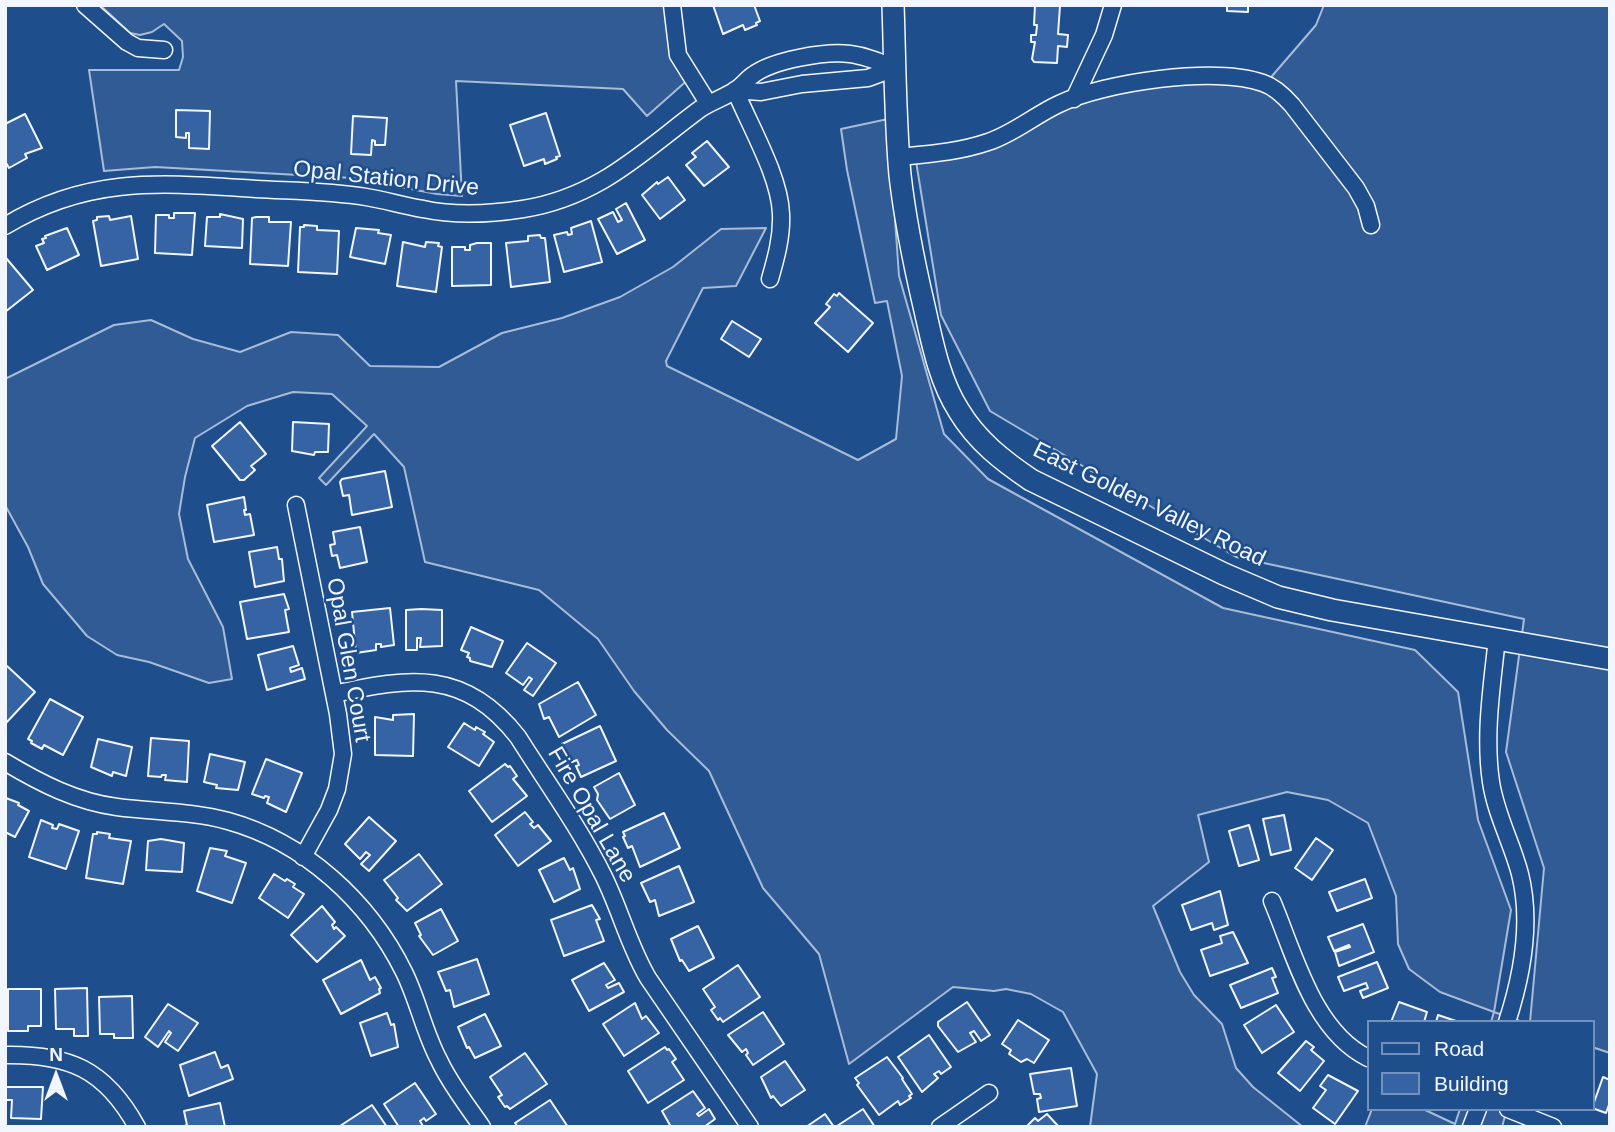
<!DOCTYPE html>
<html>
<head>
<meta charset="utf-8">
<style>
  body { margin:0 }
  #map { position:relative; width:1615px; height:1132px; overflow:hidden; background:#1f4e8c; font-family:Helvetica,sans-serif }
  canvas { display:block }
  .frame { position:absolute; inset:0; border:7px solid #f2f6ff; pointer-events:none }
  .legend { position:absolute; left:1367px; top:1020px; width:228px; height:91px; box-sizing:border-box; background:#1f4e8c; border:2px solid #7391ba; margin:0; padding:9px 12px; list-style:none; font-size:21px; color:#f2f6ff }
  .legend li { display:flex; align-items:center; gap:14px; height:35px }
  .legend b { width:35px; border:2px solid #7391ba }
  .north { position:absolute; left:21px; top:1041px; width:70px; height:70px; -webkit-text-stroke:5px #1f4e8c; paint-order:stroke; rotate:0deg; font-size:19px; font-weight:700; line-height:28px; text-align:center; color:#f2f6ff }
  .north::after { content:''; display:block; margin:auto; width:24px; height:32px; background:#f2f6ff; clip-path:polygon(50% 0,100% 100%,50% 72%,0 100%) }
</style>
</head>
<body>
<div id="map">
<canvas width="1615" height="1132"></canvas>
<div class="frame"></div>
<ul class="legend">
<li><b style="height:9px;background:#1f4e8c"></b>Road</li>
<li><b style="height:19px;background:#3563a3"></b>Building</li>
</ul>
<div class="north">N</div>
</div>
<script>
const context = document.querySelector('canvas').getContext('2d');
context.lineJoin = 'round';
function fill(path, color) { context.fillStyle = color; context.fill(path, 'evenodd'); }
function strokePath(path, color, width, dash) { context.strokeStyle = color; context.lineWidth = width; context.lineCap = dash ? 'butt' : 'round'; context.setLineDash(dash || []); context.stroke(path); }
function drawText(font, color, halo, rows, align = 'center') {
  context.font = font + ' Helvetica,sans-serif'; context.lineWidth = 5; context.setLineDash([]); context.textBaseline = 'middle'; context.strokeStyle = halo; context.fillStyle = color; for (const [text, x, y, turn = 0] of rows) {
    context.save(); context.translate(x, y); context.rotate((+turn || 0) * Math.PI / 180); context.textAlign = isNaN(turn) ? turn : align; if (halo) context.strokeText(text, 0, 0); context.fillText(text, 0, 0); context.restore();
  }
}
const built = new Path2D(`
  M100 5H672L691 77 647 116 623 89 456 81 462 196 437 194 352 178 155 167 104 171 89 70H179L183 57 182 41 164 24 152 32 140 35 130 33Z
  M1324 5H1610V1053L1592 1047V1022H1530L1544 868 1506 752 1524 619 1236 557 990 411 941 315 915 155 944 152 1131 84 1266 83 1316 25Z
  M888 119 899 276 944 434 988 479 1223 608 1415 650 1458 692 1478 820 1511 910 1494 1012 1523 1022H1491L1494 1012 1440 992 1409 969 1398 944 1396 896 1368 823 1328 800 1287 792 1198 815 1209 862 1153 906 1180 972 1194 995 1222 1024 1236 1068 1253 1087 1303 1127H1090L1097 1074 1063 1012 1031 994 1006 989 994 991 953 987 849 1064 819 954 763 888 709 771 667 730 634 691 598 639 539 590 425 562 404 467 374 434 326 485 319 478 367 426 332 394 293 392 247 406 195 438 185 477 179 514 188 559 223 627 232 679 209 683 149 662 117 655 87 636 43 584 28 547 5 505V379L114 325 151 320 193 339 240 352 291 332 338 335 370 366 439 367 502 333 562 318 620 297 673 267 721 229 766 228 736 286 703 288 666 361 667 366 858 460 896 439 902 376 887 301 875 303 847 170 841 129Z
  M1372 1109H1423L1455 1124 1460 1109H1507L1502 1127H1365Z`);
const building = new Path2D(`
  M713 5H754L760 21 756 23 757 25 745 30 743 25 723 34Z
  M1035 5 1060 6 1058 34 1068 35 1067 47 1058 46 1057 63 1034 62 1032 59 1035 42H1031V35H1036L1037 25H1034Z
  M1227 5H1248V12L1227 11Z
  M176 110 210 111 209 149 189 148V133H186V138L176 137Z
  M546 113 560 156 556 157 557 159 545 164 544 159 524 166 510 125Z
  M25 114 42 148 25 154 27 158 9 168 5 161V124Z
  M353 116 387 118 385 145H375V141L372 140 371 155 351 154Z
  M707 141 729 167 704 186 686 165 696 157 692 153Z
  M668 177 685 200 660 219 642 195 657 182 658 184Z
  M626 203 645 240 617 254 598 219 613 212 618 222 622 220 616 209Z
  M174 213H195L192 255 155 253 156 215H169V218H174Z
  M220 214 243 219 242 248 205 246 207 217H220Z
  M109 216 110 220 131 216 138 259 101 266 93 221 97 220V217Z
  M256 217H269V222H291L288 266 250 264 252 218Z
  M591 221 602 262 564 272 554 235 567 232 568 235 572 234 571 228Z
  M304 225 317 226V230L339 231 337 274 298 272 300 227H304Z
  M67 228 79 255 47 270 36 246 44 243 42 239 46 238 45 236Z
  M356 228 379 230 378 233 391 235 385 264 350 257Z
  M540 235 541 238H545L550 282 511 287 506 243 528 241V236Z
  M403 242 425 247 426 242 439 243 438 246 442 247 436 292 397 286Z
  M477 243H491V285L452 286V247H465V250H470V245Z
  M6 258 33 290 5 312V259Z
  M839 293 873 323 848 352 815 323 830 307 826 304 834 294 837 296Z
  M732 321 761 339 749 357 721 339Z
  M240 422 266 454 251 466 255 470 244 480H240L212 446Z
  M293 422 329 424 328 452H315L314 455 292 451Z
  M385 471 392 507 352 515 349 495 343 496 340 482 342 479Z
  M244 497 246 510H244L245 515 250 514 254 535 214 542 207 505Z
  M360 527 367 562 340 568 337 555 332 556 330 545 335 544 333 532Z
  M277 547 279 559H282L284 581 255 587 249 552Z
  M284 594 289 609 285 610 289 632 247 639 240 602Z
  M390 608 394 645 381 647V644H376V650L356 653 352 612Z
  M421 609 442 610V646L420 647 421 638H417V650H406V610Z
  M471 627 503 641 492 667 470 661V658L467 657 469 653 461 650Z
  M527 643 556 663 533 696 524 690 532 679 529 677 523 685 506 673Z
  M293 646 299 665 290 668 291 672 302 668 305 679 267 690 258 655Z
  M7 666 35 692 6 723 5 667Z
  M578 682 596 715 559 737 549 717 544 719 539 704Z
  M50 699 83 717 63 755 44 745 42 749 31 743 32 741 28 739Z
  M414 714 413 756 375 755V717L393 720V715Z
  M464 723 475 730 476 727 485 732 483 734 494 742 479 766 448 747Z
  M600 726 616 761 581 777 576 766 579 765 577 760 572 762 562 744Z
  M151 738 189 741 187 782 165 780 166 775H162L161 777 148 776Z
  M98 739 132 747 126 776 113 772 112 776 91 767Z
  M210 754 245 762 238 790 216 788 217 785 204 782Z
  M266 759 302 773 286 812 267 803 269 797 265 796 264 798 252 794Z
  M505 764 508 767 510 766 517 776 513 779 527 796 492 822 469 791Z
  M619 773 635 805 610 819 597 800 598 794 594 787Z
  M6 798 19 803 18 805 29 811 15 837 5 832Z
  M525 812 533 822 530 824 534 828 538 825 551 841 518 866 495 835Z
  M664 813 680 848 640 867 632 846 628 848 623 837 625 836 623 832Z
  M1284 815 1291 850 1271 855 1263 819Z
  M369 817 396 841 369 871 361 864 370 855 366 852 360 859 345 844Z
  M41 820 53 825 52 828 57 829 59 824 79 831 66 869 29 857Z
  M1249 825 1259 860 1239 866 1229 831Z
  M97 832 110 834 109 838 131 841 123 884 86 878 93 834H97Z
  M1316 838 1333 850 1312 880 1295 868Z
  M161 839 184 843 182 872 146 870 148 841Z
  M210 848 227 851 225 856 246 863 232 903 197 891Z
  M419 854 442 884 407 911 396 900 398 898 384 880Z
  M564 858 570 870 573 868 580 889 554 902 539 870Z
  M679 866 694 902 659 916 655 900 650 902 641 883Z
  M274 874 285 881 287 879 295 884 293 887 304 894 288 918 259 898Z
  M1365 879 1372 898 1337 911 1329 892Z
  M1220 891 1228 925 1214 930 1212 923 1191 930 1182 905Z
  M592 905 600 919 596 920 604 941 564 956 551 920Z
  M322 906 335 922 332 925 334 929 336 927 345 936 317 962 291 935Z
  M441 909 458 941 433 955 419 936 421 935 415 923Z
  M1363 924 1374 952 1339 966 1335 952 1350 947 1349 945 1334 951 1328 937Z
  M698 926 714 958 689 971 682 960 680 961 671 939Z
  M1233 932 1248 963 1210 976 1201 950 1222 943 1220 936Z
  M477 959 489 994 454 1007 450 990 446 991 438 972Z
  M361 960 370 980 375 977 381 988 379 989 380 993 341 1014 323 980Z
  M1377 962 1388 988 1363 998 1360 991 1368 988 1366 983 1344 991 1338 977Z
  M604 963 615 980 606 985 608 988 619 983 624 992 589 1011 572 980Z
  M738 965 760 997 723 1022 720 1018 718 1020 711 1010 715 1007 703 989Z
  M1272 968 1276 977 1272 978 1278 993 1241 1008 1230 985Z
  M87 988 88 1036H74V1029H56L55 989Z
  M8 989H41V1026H28V1031H8Z
  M132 996 133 1038H114V1034H100L99 997Z
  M967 1002 990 1035 981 1041 974 1031 970 1033 976 1042 958 1052 938 1026V1022Z
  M1399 1002 1427 1012 1424 1022H1391Z
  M635 1003 642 1019 646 1016 659 1033 624 1056 603 1024Z
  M168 1004 198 1023 178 1051 165 1042 171 1033 169 1031 158 1047 145 1037Z
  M1276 1005 1294 1032 1262 1053 1244 1025Z
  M763 1012 784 1044 753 1065 746 1055 748 1053 746 1049 742 1052 728 1035Z
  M387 1013 391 1025 394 1024 398 1047 371 1056 360 1023Z
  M485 1014 501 1046 475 1058 469 1047 467 1048 458 1027Z
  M1438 1015 1459 1022H1436Z
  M1018 1020 1049 1040 1034 1063 1027 1059 1021 1062 1009 1054 1011 1050 1002 1044Z
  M929 1035 951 1067 941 1074 939 1071 934 1074 938 1078 922 1092 898 1057Z
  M1306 1041 1314 1047 1311 1050 1324 1061 1300 1091 1278 1073Z
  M665 1047 667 1050 669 1049 676 1059 672 1062 684 1080 648 1103 628 1071Z
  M215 1052 221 1068 228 1065 233 1079 189 1096 180 1065Z
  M525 1053 547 1084 510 1109 507 1106 505 1107 498 1097 502 1095 490 1077Z
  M887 1057 903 1078 902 1079 912 1094 909 1096 911 1098 900 1105 898 1101 879 1115 857 1085 859 1083 855 1078Z
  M785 1061 805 1090 781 1106 773 1096 771 1098 761 1077Z
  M1071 1068 1077 1106 1039 1112 1037 1099 1041 1098 1040 1094H1034L1030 1074Z
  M1328 1075 1358 1091 1335 1124 1313 1108 1326 1090 1320 1086Z
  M1603 1077 1610 1080V1102L1606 1113 1592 1108Z
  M415 1083 436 1114 426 1121 424 1118 420 1121 423 1126 422 1127H399L384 1104Z
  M5 1087H43L41 1119 11 1118 12 1100H5Z
  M693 1091 705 1108 697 1114 699 1116 709 1109 715 1119 704 1127H671L662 1111Z
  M550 1100 568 1127H518L515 1123Z
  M220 1103 225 1127H182L187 1125 184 1111Z
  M372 1105 387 1127H340V1126Z
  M863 1109 875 1127H838L837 1126Z
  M825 1114 834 1127H806Z
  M1047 1114 1059 1127H1026L1035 1118 1038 1121Z`);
const minor = new Path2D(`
  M85 5 127 42 138 48 164 50
  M672 5 678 55 708 103
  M735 90C750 126 780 177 781 214 782 237 776 258 770 279
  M735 90 761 92 802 84 868 78 895 68
  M1074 99 1104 35 1113 5
  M899 157C929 154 959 152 988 142 1013 134 1035 115 1059 104 1105 82 1215 66 1263 83 1275 87 1284 96 1292 105L1356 188 1366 206 1371 225
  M5 226C89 175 163 183 256 189 293 191 330 191 366 197 385 200 404 206 423 209 455 216 491 214 523 209 599 197 642 152 700 109 712 101 726 97 737 89 743 85 747 79 753 75 773 60 825 51 850 54 866 56 880 62 895 68
  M296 505 338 714 343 754 337 789 329 810 303 857
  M1497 638C1492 686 1484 734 1491 782 1496 815 1512 843 1520 874 1532 922 1522 976 1507 1022
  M334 694C410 677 465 669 518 737 547 783 579 827 603 875 620 909 629 946 648 978L750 1127
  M5 762C40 783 77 802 117 807 154 812 191 811 228 821 304 842 369 901 404 972 418 1000 424 1032 439 1060 450 1084 467 1105 482 1127
  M1272 901C1295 955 1313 1031 1368 1058
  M5 1055C69 1054 105 1069 137 1127
  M1508 1109 1553 1127
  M940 1127 989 1093
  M1471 1127 1478 1109`);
const major = new Path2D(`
  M893 5C895 62 895 119 900 175 905 219 914 263 924 306 932 341 939 380 959 411 977 441 1003 461 1031 480L1224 574 1278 597 1332 610 1610 659`);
const streetNames = [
  ["Opal Station Drive",386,179,6],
  ["East Golden Valley Road",1149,505,26],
  ["Opal Glen Court",348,660,80],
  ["Fire Opal Lane",591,815,60]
];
fill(built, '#305b95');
strokePath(built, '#a8bbd7', 2);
fill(building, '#3563a3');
strokePath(building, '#f2f6ff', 2);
strokePath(minor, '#f2f6ff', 19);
strokePath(major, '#f2f6ff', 24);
strokePath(minor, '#1f4e8c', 16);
strokePath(major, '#1f4e8c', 21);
drawText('23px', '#f2f6ff', '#1f4e8c', streetNames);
</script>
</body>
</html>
